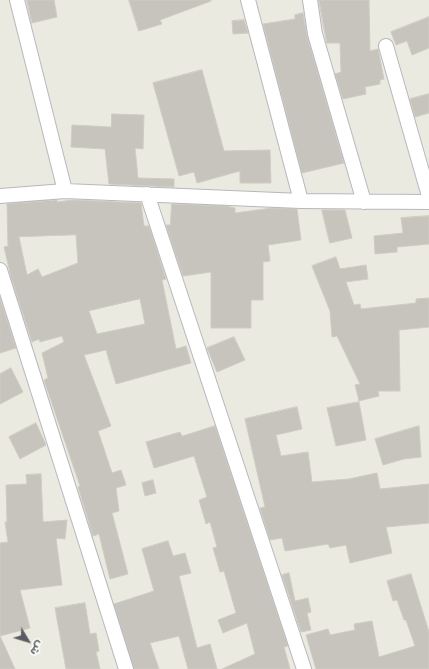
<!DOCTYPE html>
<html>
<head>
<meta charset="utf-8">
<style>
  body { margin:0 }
  #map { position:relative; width:429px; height:669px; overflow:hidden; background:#ebeae1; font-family:"Exo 2","Noto Sans Arabic",sans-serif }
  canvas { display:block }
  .north { position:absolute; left:8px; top:621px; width:40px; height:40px; -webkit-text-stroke:3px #fff; paint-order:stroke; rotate:128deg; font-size:11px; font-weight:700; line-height:16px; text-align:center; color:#5a5c61 }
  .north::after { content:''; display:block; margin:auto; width:14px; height:18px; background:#5a5c61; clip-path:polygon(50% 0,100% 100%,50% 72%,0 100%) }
</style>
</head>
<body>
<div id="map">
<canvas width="429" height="669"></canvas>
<div class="north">ش</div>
</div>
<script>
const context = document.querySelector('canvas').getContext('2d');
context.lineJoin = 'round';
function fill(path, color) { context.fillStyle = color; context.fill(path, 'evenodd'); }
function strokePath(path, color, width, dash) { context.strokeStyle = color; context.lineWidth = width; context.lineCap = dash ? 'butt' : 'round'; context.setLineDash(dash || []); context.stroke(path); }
const building = new Path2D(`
  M27 0H54L57 17 32 23Z
  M129 0H211V1L160 20 162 24 139 31Z
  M319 0H369L370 51 378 49 384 79 380 80V84L365 87 366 94 343 99 335 74 341 72 340 43H327Z
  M303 13 307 36 344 163 302 173 263 24 295 19V15Z
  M429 17V48L412 55 407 41 396 45 391 32Z
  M244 20 248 33 233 34 232 21Z
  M202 70 224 151 270 150 271 183H240V171L197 183 194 172 179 176 153 83Z
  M429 94V113L415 117 410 99Z
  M112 114 144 115 143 149 135 148 138 178 174 179V187L109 184 105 149 71 147 72 125 111 127Z
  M57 200V202L73 200 141 203 144 226H149L166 279 162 280 176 349 186 346 191 363 116 384 106 350 84 355 111 426 98 431 112 473 121 470 126 485 116 488 119 511 112 513 128 574 110 579 99 534 93 536 78 487 80 486 44 380 48 378 42 353 64 342 62 336 40 342 39 339 32 342 11 277 4 247 8 246 7 204ZM76 235 78 263 42 277 38 269 27 275 19 237ZM140 299 145 324 97 334 89 311Z
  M172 204 226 206 235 208V213L272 208 297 209 301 240 268 245 270 261 263 262V300H251V328H211V272L183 276 166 225H170Z
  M322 210H345L352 238 330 243Z
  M429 216V244L397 247V252L375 254 374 236 403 233 401 218Z
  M336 257 340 269 366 265 368 279 346 282 354 305 360 304 361 309 416 303V299L429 298V327L399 330 400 391H378L379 396 359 401 355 385 360 384 337 336 332 337 330 311 312 266Z
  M0 298 16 348 0 353Z
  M234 337 245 360 217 372 207 348Z
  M11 368 23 392 0 404V374Z
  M359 402 366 440 336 446 327 408Z
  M297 407 302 429 276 435 281 456 308 452 312 482 349 479 377 473 380 489 429 484V523L386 527 392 553 350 563 346 545 330 548 328 544 285 551 282 538 270 540 260 508 265 507 245 419Z
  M36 423 46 445 20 459 9 437Z
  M215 426 288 646 284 647 290 669H222L255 654 247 623 223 633 218 620 236 613 224 571 220 572 213 548 217 547 210 522 206 524 199 500 207 497 194 456 154 468 146 442 180 432 182 436Z
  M419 426 421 457 404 459 383 465 375 439Z
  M41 474 43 522 67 520 65 539 56 538 62 585 20 590 30 628 0 636V543L8 542 5 522H7L6 485 27 484 26 475Z
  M153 480 156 493 145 496 142 483Z
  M168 541 173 556 185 553 191 573 179 576 197 648 210 644 217 669H188L179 636 150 643 159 669H134L114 604 154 591 142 549Z
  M289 573 295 601 308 598 311 612 307 613 311 630 301 632 282 575Z
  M411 574 429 632V669H316L306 635 328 629 330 635 355 630 354 624 372 621 379 657 415 646 406 620H404L397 600 393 601 387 581Z
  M85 603 90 634 96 633 99 651 96 652 100 669H66L55 608Z
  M0 636 15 669H0Z`);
const minor = new Path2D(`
  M17 0 65 191
  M248 0 301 201
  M310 0 315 34 364 202
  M386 46 429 196
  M147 194 304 669
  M0 196 65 191 301 201 429 202
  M0 270 126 669`);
fill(building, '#c7c4be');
strokePath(building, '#cfccc0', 1);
strokePath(minor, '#b7b8bd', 16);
strokePath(minor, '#fff', 14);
</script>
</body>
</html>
